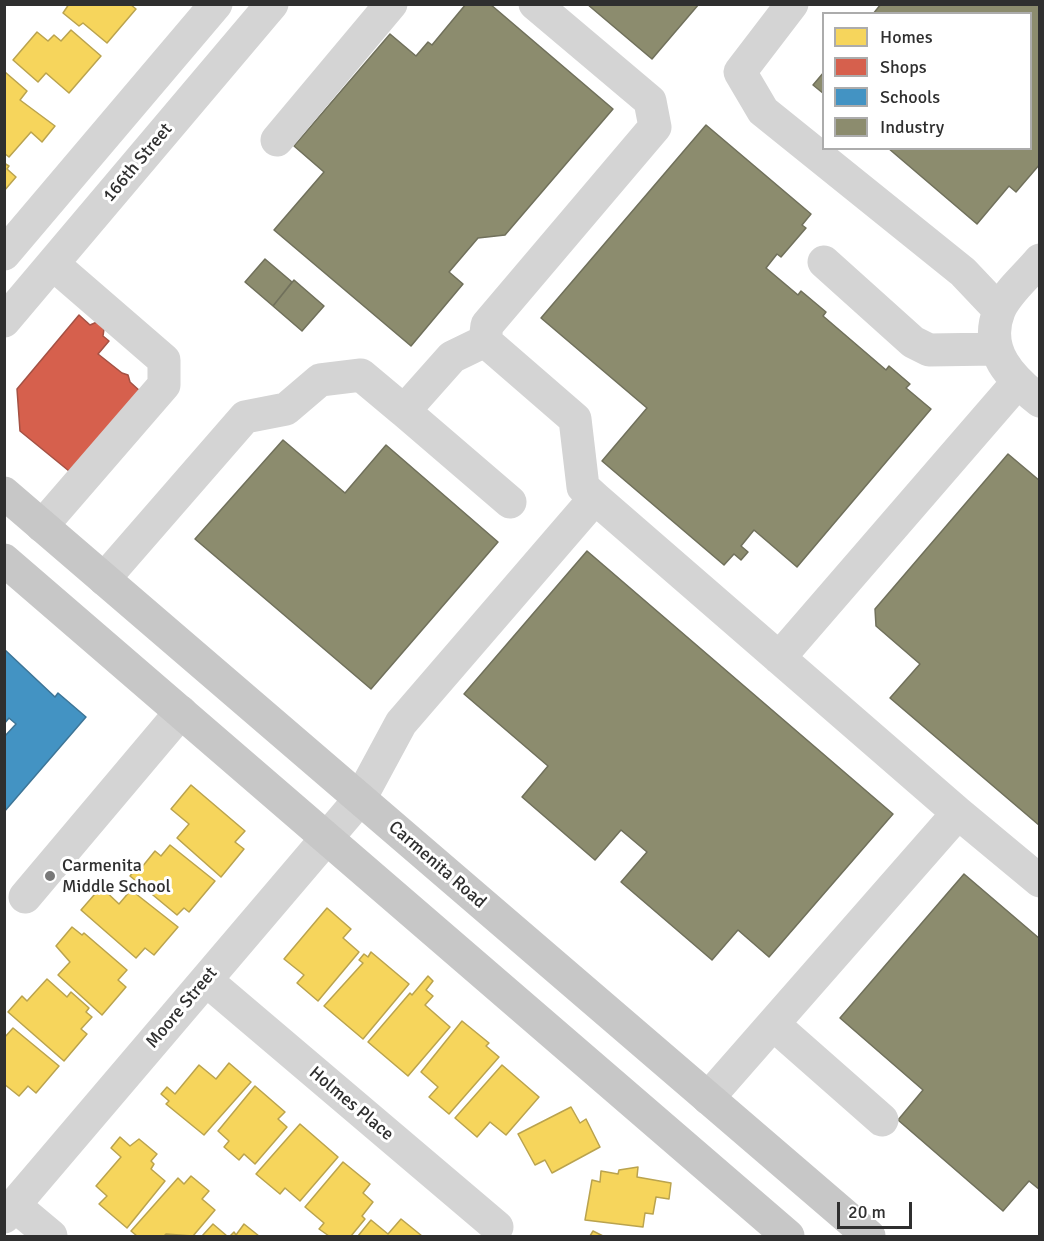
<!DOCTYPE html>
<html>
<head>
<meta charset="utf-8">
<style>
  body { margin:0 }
  #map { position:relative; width:1044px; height:1241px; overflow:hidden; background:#fff; font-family:Signika,sans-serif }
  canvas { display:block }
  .frame { position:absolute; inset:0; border:6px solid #2f2f2f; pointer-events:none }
  .legend { position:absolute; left:822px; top:12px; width:210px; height:138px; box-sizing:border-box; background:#fff; border:2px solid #acacac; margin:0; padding:8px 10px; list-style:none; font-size:18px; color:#2f2f2f }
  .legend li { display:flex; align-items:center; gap:12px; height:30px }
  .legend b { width:30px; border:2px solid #acacac }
  .scale { position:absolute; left:837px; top:1202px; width:75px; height:27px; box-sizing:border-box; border:3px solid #2f2f2f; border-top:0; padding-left:8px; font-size:18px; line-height:21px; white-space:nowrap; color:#2f2f2f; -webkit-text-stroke:4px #fff; paint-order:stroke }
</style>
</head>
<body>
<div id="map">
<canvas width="1044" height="1241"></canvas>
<div class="frame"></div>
<ul class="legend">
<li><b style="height:16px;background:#f6d55c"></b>Homes</li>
<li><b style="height:16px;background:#d6604d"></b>Shops</li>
<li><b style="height:16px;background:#4393c3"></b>Schools</li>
<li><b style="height:16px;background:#8c8c6e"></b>Industry</li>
</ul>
<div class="scale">20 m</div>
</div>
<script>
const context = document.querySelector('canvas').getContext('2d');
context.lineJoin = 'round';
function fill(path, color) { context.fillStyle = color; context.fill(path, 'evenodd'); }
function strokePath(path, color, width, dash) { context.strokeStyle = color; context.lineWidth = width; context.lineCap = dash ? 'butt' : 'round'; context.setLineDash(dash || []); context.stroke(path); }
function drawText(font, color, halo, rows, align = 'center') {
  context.font = font + ' Signika,sans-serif'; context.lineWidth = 6; context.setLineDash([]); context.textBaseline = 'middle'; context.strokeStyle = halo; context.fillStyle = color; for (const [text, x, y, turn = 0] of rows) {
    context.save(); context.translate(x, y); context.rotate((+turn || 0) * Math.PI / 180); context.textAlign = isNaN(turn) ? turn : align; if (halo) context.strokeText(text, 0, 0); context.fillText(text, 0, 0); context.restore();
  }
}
const homes = new Path2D(`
  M69 4H130L136 9 107 43 83 23 79 26 63 13Z
  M71 30 101 56 69 93 46 73 38 82 13 60 37 32 48 41 54 35 61 41Z
  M5 72 27 91 20 100 55 126 42 142 31 132 9 157 4 153Z
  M4 163 9 166 7 169 16 177 4 191Z
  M191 785 245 831 235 842 244 849 221 877 177 838 189 824 171 809Z
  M170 845 215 881 189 912 184 908 177 915 130 876 139 865 142 867 155 851 161 856Z
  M101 887 119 904 131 890 178 927 154 955 145 948 136 958 81 910Z
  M327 908 351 929 343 938 359 952 318 1001 297 983 304 975 284 959Z
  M72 927 82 935 84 933 127 970 118 980 126 987 102 1015 58 975 70 962 56 946Z
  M371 952 409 984 363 1039 324 1006 363 963 359 960 364 954 368 957Z
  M428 976 433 981 426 990 433 996 425 1005 450 1027 408 1076 368 1042 410 993 412 995Z
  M47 979 67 997 71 992 89 1008 86 1012 92 1017 81 1029 87 1034 64 1061 8 1012 22 996 27 1001Z
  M462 1021 489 1043 486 1046 499 1057 449 1114 429 1097 438 1087 421 1072Z
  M13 1028 59 1066 36 1093 28 1086 19 1096 4 1084V1038Z
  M229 1063 251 1082 204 1135 166 1104 169 1101 161 1094 167 1087 175 1094 199 1065 216 1079Z
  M502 1065 539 1097 506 1135 490 1122 477 1137 455 1118Z
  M255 1086 285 1112 278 1119 287 1127 255 1164 244 1154 239 1160 224 1147 229 1141 218 1131Z
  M571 1107 580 1123 586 1119 600 1147 552 1173 545 1160 535 1165 518 1134Z
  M300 1124 338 1157 300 1201 285 1188 280 1194 256 1174Z
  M120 1137 130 1146 139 1139 157 1154 151 1161 154 1164 151 1169 165 1181 127 1228 99 1204 107 1196 96 1186 121 1157 111 1148Z
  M343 1162 370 1184 363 1193 373 1202 362 1216 365 1219 351 1236H329L319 1229 324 1223 305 1207Z
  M638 1167 637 1177 671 1183 669 1199 656 1197 653 1214 645 1213 643 1227 585 1220 592 1180 600 1182 601 1171 618 1174 619 1170Z
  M191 1176 209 1191 202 1199 215 1210 193 1236 166 1234 164 1236H137L131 1231 178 1178 184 1184Z
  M401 1219 422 1236H358L371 1220 388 1234Z
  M213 1224 227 1236H202Z
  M244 1224 259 1236H230L234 1232 236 1235Z
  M593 1231 603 1236H590Z`);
const shops = new Path2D(`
  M79 315 90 325 97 322 104 329 103 336 109 341 98 354 122 373 128 375 130 382 141 392 69 471 20 431 17 389Z`);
const schools = new Path2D(`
  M4 649 55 697 58 693 86 717 4 812V737L16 724 9 718 4 724Z`);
const industry = new Path2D(`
  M466 4H490L613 109 505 235 478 238 449 272 463 284 411 346 274 230 324 172 294 146 390 34 416 56 428 42 432 45Z
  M587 4H699L652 59Z
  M881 4H1040V164L1016 192 1009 186 977 224 888 148H1030V14H873Z
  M824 72V94L813 85Z
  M706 125 811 214 802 225 806 228 781 257 777 254 766 268 798 295 801 291 826 312 823 316 886 370 889 366 910 384 906 388 931 409 797 567 754 530 741 546 748 552 741 560 734 554 724 565 602 461 647 408 541 318Z
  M265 259 292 282 273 306 245 282Z
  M294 280 324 306 302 331 273 306Z
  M283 440 345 493 386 445 498 542 371 689 195 539Z
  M1008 454 1040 481V826L890 698 920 664 876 626 875 609Z
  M587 551 893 814 769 957 738 930 712 960 621 882 647 852 621 830 595 860 522 797 548 766 464 694Z
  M964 874 1040 939V1190L1029 1181 1003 1211 898 1120 923 1090 840 1018Z`);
const minor = new Path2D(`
  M535 4 650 101 655 127 487 325 485 341 575 419 583 487 595 498
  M792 4 740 72 763 111 963 272 999 310
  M277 140 391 4
  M4 254 216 4
  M1040 260C1027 276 1006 293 999 311 983 351 1012 379 1040 401
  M824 262 913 342 929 350 996 349
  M4 321 272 4
  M404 411 510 502
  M42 526 164 385V360L53 264
  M104 579 245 417 286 409 320 380 361 375 404 411 452 357 485 341
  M779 658 1017 383
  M25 897 181 712
  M206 980 497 1227
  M773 1024 882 1120
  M708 1098 958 813 1040 881
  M14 1205 51 1236
  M4 1217 360 799 401 723 595 498 958 813`);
const major = new Path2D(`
  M4 493 869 1236
  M4 560 788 1236`);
const markers = [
  [50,876,6,"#787878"]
];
const streetNames = [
  ["166th Street",138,163,-50],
  ["Carmenita Road",437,865,41],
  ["Moore Street",182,1008,-50],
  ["Holmes Place",351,1104,40]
];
const poiNames = [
  ["Carmenita",62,866],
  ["Middle School",62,887]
];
fill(homes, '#f6d55c');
strokePath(homes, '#baa34e', 1.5);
fill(shops, '#d6604d');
strokePath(shops, '#a45144', 1.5);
fill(schools, '#4393c3');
strokePath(schools, '#3d7597', 1.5);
fill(industry, '#8c8c6e');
strokePath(industry, '#70705b', 1.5);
strokePath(minor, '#d4d4d4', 33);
strokePath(major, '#c7c7c7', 33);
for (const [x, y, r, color] of markers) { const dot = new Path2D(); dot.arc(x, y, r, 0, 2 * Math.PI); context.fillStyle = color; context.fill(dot); strokePath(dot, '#fff', 2); }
drawText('18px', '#2f2f2f', '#fff', streetNames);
drawText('18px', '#2f2f2f', '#fff', poiNames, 'left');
</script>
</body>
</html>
